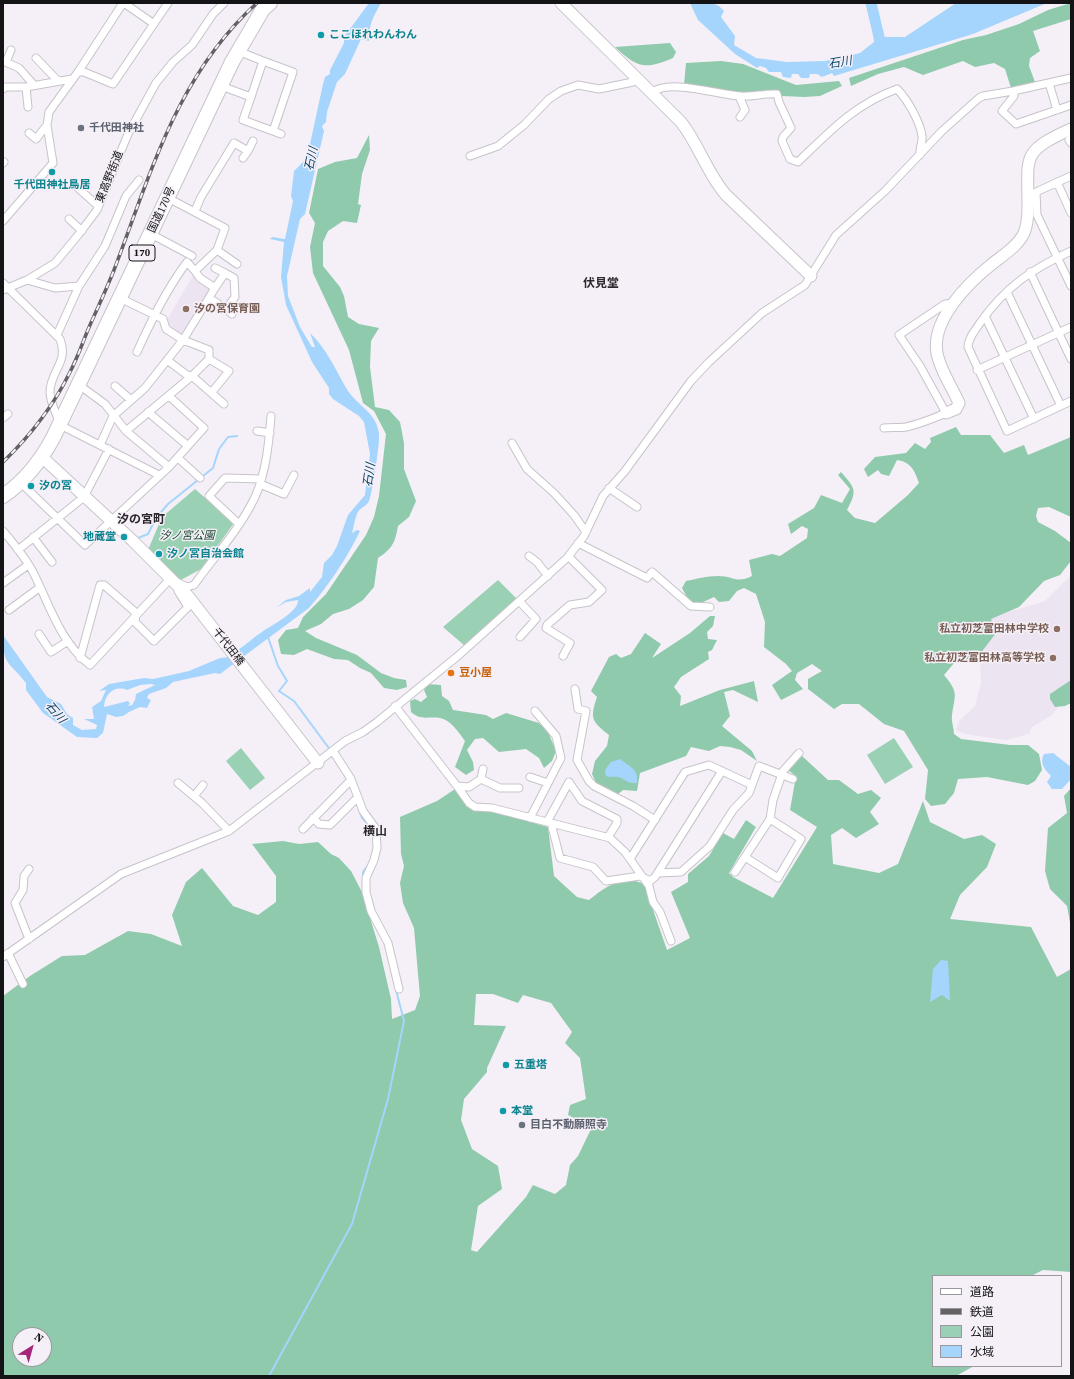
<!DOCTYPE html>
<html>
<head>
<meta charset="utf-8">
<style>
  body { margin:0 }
  #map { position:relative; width:1074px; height:1379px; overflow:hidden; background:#f5f0f7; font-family:"Source Serif 4","Noto Sans JP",serif }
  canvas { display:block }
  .frame { position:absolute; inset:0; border:4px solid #141315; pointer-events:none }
  .legend { position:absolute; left:932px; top:1275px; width:130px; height:92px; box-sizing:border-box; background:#f5f0f7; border:1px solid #9b989d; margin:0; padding:5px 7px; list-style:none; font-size:12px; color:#141315 }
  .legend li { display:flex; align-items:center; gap:8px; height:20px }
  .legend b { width:20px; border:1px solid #9b989d }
  .north { position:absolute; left:12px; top:1327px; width:40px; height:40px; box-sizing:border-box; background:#f5f0f7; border:1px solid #9b989d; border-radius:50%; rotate:37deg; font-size:11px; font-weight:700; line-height:16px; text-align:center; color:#141315 }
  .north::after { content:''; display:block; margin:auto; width:14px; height:18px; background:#a4277a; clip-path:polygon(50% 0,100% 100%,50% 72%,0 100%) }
</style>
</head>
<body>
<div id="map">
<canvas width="1074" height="1379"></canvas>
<div class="frame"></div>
<ul class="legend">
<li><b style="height:5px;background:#fff"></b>道路</li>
<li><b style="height:5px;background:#636164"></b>鉄道</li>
<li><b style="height:11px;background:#9ad0b4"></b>公園</li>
<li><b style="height:11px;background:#a5d5fc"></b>水域</li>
</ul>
<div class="north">N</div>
</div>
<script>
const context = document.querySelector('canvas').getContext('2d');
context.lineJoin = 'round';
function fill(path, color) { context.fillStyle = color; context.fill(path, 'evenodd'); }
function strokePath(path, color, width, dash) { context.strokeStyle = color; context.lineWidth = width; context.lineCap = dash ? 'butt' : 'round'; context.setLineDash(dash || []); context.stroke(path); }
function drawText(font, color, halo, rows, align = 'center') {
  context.font = font + ' "Source Serif 4","Noto Sans JP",serif'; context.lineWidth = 3; context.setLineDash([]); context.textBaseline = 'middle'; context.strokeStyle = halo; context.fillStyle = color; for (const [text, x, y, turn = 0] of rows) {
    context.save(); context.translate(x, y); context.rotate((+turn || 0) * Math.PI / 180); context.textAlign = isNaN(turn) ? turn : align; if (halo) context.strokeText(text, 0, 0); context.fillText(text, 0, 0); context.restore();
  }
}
const built = new Path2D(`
  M193 275 208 285 210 290 185 333 179 334 169 327 167 320Z
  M1071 575V682L1060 705 1052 715 1032 727 1029 734 1006 740 964 734 956 730 959 721 975 706 981 683 980 664 988 618 1045 601Z`);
const green = new Path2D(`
  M195 489 234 523 201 569 179 581 148 550 162 517Z
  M498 580 517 599 465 646 443 627Z
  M894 738 913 767 885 784 867 755Z
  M241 748 265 778 250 790 226 761Z`);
const forest = new Path2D(`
  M1071 3V19L1033 31 1040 51 1030 58 1029 66 1035 82 1011 88 1005 69 994 63 975 67 963 61 923 75 904 67 878 74 851 86 849 78 963 40 986 35 1019 24 1048 10Z
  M670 43 676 52 673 58C644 70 638 68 615 47Z
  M721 61 743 64 796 85 839 81 842 86 820 96 804 97 739 94 684 85 686 63Z
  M369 135 370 150 362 174 358 204 361 205 357 223 343 221 328 231 323 242V266L340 287 344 296 348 317 359 324 379 328 371 341 370 367 375 407 389 410 400 422 404 443V469L416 501 409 517 398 526C395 543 392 549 378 558L374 587 363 600 349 609 333 614 321 624 305 631 316 638 357 655 381 673 394 678 406 680 407 687 397 690 384 688 371 673 360 668 348 660 334 659 307 649 294 655 281 654 278 640 286 630 298 628 303 617 326 594 366 535 374 517 379 496 386 434 374 411 363 403 349 350 313 273 310 247 315 223 309 213 318 169 335 162 357 158Z
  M956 427 961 435H990L1004 453 1024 445 1028 455 1071 437V517L1049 507 1038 508 1036 516 1038 522 1055 531 1071 543V561L1060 575 1044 581 1019 607 991 619 996 633 977 658 955 662 944 675C959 693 955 694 952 715 951 721 954 728 954 734L961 739 1010 745H1028L1039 754 1042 770 1035 781 1028 785 987 777 958 779 954 793 945 804 931 806 925 799 928 770 904 731 884 724 859 704H842L834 709 808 689V679L822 671 812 664 797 673 795 680 803 689 781 700 772 685 792 671 786 664 764 647 765 622 756 594 744 588 737 591 729 601 719 602 714 597 701 603H690L682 588 686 581C696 579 707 576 718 576 734 576 736 584 752 576L749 560 772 554 780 556 807 538 808 529 802 526 791 534 788 524 814 508 821 495 842 503 850 489 838 475 841 472C855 488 858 490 847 510L855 518 875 523 908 495 919 483C915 471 911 462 897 460L889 476 881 474 878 470 868 477 864 469 875 457 906 453 915 443 925 449 931 442 930 438Z
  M710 616H715L713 626 707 632 708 639 717 640 712 650 708 652 709 659 681 677 674 687 681 696 680 706 720 690 754 681 758 702 733 690 724 692 730 716 722 726 752 751 757 761 741 750 730 747 720 746 709 751 691 747 686 756 640 773 637 791 623 790 617 795 596 783 592 774 595 761 607 746 609 735C591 721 590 718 597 697L591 691 609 657 616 654 621 658 631 654 645 633 661 644 652 658 690 633Z
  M1071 680V703L1065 706 1055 707 1050 699V694Z
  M427 684 441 685 442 696 449 701 453 710 486 715 493 719 506 713 539 723 548 732 556 751 552 761 544 768 539 758 526 749 499 752 483 738 475 739 467 750 473 762 474 770 466 775 455 767 465 741C459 733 451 720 440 718 427 716 422 721 411 712L410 701 415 699 421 702 427 697 424 690Z
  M802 756 828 780H839L858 794 871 790 881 798 870 812 879 824 856 838 842 828 831 835 833 864 879 873 898 864 923 801 930 822 964 839 982 835 996 844 987 867 960 895 950 919 1031 927 1057 977 1071 969V1272L1043 1270 1031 1276H933V1366H974L956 1376H3V996L30 976 62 956 85 955 128 931 151 934 182 946 172 915 186 882 202 868 233 906 258 915 276 902V876L252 844 283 841 299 844 318 842 331 854 339 858 351 871 362 892 379 947 391 999 392 1019 415 1010 420 996 414 928 403 903 400 883 404 866 401 854 400 817 437 801 455 789 467 807 492 811 548 827 554 876 577 897 589 900C605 887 623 874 644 884L667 950 690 938 671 892 688 882V874L709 856 723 833 734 839 746 820 756 827 729 873 733 877 773 898 817 827 790 810 796 776 788 770ZM476 994H493L518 1003 523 995 551 1003 572 1032 565 1043 580 1058 586 1099 570 1105 568 1115 592 1127 578 1156 570 1165 566 1185 555 1194 533 1185 526 1197 477 1252 471 1250 478 1206 502 1189 498 1166 472 1149 461 1120 464 1099 487 1072V1068L506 1026 474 1025ZM20 1335H44V1359H20Z
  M1071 788V928L1067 906 1050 889 1045 871 1048 828 1067 813 1064 796Z`);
const water = new Path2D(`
  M369 3H381C374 15 368 26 369 41L361 39 345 74 337 82 327 112 326 122 322 126 324 131 305 214 300 219 287 276 288 296 300 327 312 347H315L310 333C327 349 336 371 348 391 356 403 370 410 376 423 377 426 379 431 379 435 380 443 372 494 369 501 367 506 360 508 358 512 355 517 354 526 352 533L357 530 360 531C349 555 327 588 309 608L220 674 215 673 173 682 166 688 149 694 147 698 151 700 147 708 140 707 129 712 123 716 116 717 107 714 103 733 97 738 77 737 43 713 26 690V683C8 660 3 666 3 635L47 697 61 704 67 714 73 718V725L82 730 96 729 97 725 84 719H94L92 707 101 701 106 690 99 691 109 684 144 678 153 679 189 671 220 658 229 657 240 651 239 649C247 644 254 637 262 632 271 625 299 612 298 600L286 602 277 607 286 600 299 596 310 588V592L322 577 324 563 332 555 337 546 348 515 365 495 370 454 364 422 359 416 333 399 329 394V388L312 362 286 305 281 277 284 242 270 239 272 237 285 239 293 201 291 196 294 171 307 158 323 84 325 77 330 74V70L344 43V37ZM151 684 155 685 136 694 135 700 132 705 127 706 130 704 128 701 104 707C105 694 114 685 127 690L140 685Z
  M690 3C703 3 716 0 724 11L721 17 735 36 734 45 756 58 787 62 825 61 860 53 874 42 873 28 878 26 884 37H905L956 3H1047L973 34 834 76 832 73 822 77 817 74H810L809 78H801L798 74H792L791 78 783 77 781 72H769L766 68 760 66 757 68 735 54 698 20Z
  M1053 753 1071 767V779L1062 789H1052L1047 782 1051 776C1045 770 1039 763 1044 754Z
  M620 759C630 767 639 769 637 783 628 784 626 780 619 777 614 776 611 778 606 776L605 770 611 762Z
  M941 960 948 961 950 1001 942 995 930 1002 933 969Z`);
const stream = new Path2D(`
  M138 538 148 534 156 518 168 504 213 468 219 449 228 437 237 436
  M268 637 278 666 287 681 279 691 294 701 331 751
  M360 812 362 818 369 825
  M363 878V872L369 864
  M269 1376 352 1224 388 1099 404 1021 396 990`);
const river = new Path2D(`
  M871 3 880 41`);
const street = new Path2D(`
  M124 3 154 24
  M238 51 263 61
  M36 58 58 81
  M3 61 19 68 34 85
  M6 62 11 50
  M78 72H84L113 84 168 3
  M1049 83 1057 110
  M221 86 251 97 243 120 281 134
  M26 87 28 107
  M3 89 5 87H26L72 79
  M1013 91 1014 96 1002 111 1016 124 1071 105
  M652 93C668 78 719 95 740 96 753 97 765 93 777 94L779 102 791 128 783 137 782 141 790 159 798 162C829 132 855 104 897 89 907 99 920 121 922 136 923 142 919 148 920 155
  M739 96 745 110 740 117
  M251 97 263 61 293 72 273 131
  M29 133 36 139 47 125
  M1071 139 1069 140 1071 143
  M470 156 498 146 524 125 549 99 561 91 578 85 599 89 633 82 637 78
  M243 158 248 151
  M3 163 4 162
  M1071 176 1036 192 1037 215 1071 286
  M1057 182 1071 213
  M78 188 98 206
  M195 211 201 197 234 143 248 151 253 141
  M69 219 82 231
  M3 221 53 163 47 125 49 112 78 72 123 3
  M151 234 192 256
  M217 250 237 264
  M1071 251C1032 269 1005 287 980 323 975 331 968 338 968 347L1007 431 1071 401
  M215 268 225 273 215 288
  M1030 272 1071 359
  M225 273 234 278 235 297 226 309 232 314
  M27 280 55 288 79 286
  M3 283 60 339C69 363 50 371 50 392 50 403 57 414 60 425L159 475
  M3 290 27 280 55 263 79 234 97 210 128 134 156 83 173 62 192 45 213 14 224 3
  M1007 292 1061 406
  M120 298 163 319 166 329 183 340 209 350V359L192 376 126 431
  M209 298 226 309
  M985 316 1034 419
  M57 335 79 286 105 246 126 196 139 180
  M137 352C151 321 166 290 187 262L195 271
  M209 359 229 371 212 392
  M167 360 187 375 192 376 224 404
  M977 370 1071 327
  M79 385 105 404 126 431 169 467
  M115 386 131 400
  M148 412 188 446
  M3 418 8 414
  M884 428C891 427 899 428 906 427 920 424 932 419 946 413L920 366 899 335 945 304 954 303
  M257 431 270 433
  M512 443 527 469 554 493 574 515 586 532
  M100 445 113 416 145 388 183 340 215 288 200 278 195 271 217 250 225 228 168 198
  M178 458 200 478
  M20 482 85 545 169 467 204 428 169 396
  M260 484 284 494 294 475
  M609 488 637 507
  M239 524 209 496 225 478 261 479
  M3 531C14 544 26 558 34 574 50 606 60 642 90 665L170 579 187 587 194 585C214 557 240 529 255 497 266 473 269 442 271 416
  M33 537 52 562
  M578 543 647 578 652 572 691 606 710 607
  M18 550 84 497 109 449
  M529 556 537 562 548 576
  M3 583 28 565
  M520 602 536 619 520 637
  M9 610 39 588
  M39 634 51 652 68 641
  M563 656 570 643 546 628 547 625 570 605 589 602 602 590 569 557
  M80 658 100 585H104L134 611 136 615 135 622 154 641 188 607 178 591
  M575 689 578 709 586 711 577 760 589 781 594 786 633 806 655 820
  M395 706 457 786 469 803 475 807 492 808 610 838 625 852 649 886 653 902 660 912 671 941
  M333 751 351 779 363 811 376 829 377 848 374 860 366 878V892L371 911 388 943 399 989
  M530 777 548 783
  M481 779 483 769
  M178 783 202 803 229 831
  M457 786 469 787 481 779 500 788H519
  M194 796 203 785
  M313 818 319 824 330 825 358 797
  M530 818 561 758 556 736 535 711
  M547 822 569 782 582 801 617 819V823L608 837
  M551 823 560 858 593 867 606 881 640 876 650 881 655 877 722 771
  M303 829 351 780
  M745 857 778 878 801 839 770 819
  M630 859 685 772 709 765 752 785
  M735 872 770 819 773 800 783 771 799 753
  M658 873 681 872 710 846 733 810 749 793 759 766 793 779
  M29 939 15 903 23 890 24 876 29 869
  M8 953 23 984
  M3 957 121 874 229 831 345 741 363 732 377 722 459 655 567 558 584 536 603 496 625 471 691 381 709 362 762 313 805 285 836 235 885 191 942 131 979 98 983 96 1013 91 1071 78`);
const secondary = new Path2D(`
  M561 3 681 122C699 145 707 173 726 195L811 276
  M946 413 956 409 959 403C952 387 940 370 937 353 931 320 968 283 992 264 1003 255 1018 246 1024 233 1028 224 1028 214 1028 206 1028 155 1021 152 1071 129
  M42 457 133 541 188 596 318 763`);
const highway = new Path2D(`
  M3 496C24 482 41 460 53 438L232 62 263 9 270 3`);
const rail = new Path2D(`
  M3 462C29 437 54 405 70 372 78 357 83 341 90 325 98 307 107 288 114 270 151 173 177 75 257 3`);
const markers = [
  [321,35,4,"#0f9aa8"],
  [81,128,4,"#6b7280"],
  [52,172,4,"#0f9aa8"],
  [186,309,4,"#8d6e63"],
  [31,486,4,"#0f9aa8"],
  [124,537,4,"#0f9aa8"],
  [159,554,4,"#0f9aa8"],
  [1057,629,4,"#8d6e63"],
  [1053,658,4,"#8d6e63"],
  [451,673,4,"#e8710a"],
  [506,1065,4,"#0f9aa8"],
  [503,1111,4,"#0f9aa8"],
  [522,1125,4,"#6b7280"]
];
const shields = [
  [142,253,26]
];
const shieldNames = [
  ["170",142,253]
];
const cultureNames = [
  ["ここほれわんわん",329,35],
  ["千代田神社鳥居",52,185,"center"],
  ["汐の宮",39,486],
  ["地蔵堂",116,537,"right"],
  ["汐ノ宮自治会館",167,554],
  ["五重塔",514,1065],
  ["本堂",511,1111]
];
const worshipNames = [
  ["千代田神社",89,128],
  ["目白不動願照寺",530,1125]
];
const streetNames = [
  ["東高野街道",110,177,-68],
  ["国道170号",162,210,-65],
  ["千代田橋",228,647,52]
];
const educationNames = [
  ["汐の宮保育園",194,309,"left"],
  ["私立初芝富田林中学校",1049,629],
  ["私立初芝富田林高等学校",1045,658]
];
const parkNames = [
  ["汐ノ宮公園",187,536]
];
const foodNames = [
  ["豆小屋",459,673]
];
const waterNames = [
  ["石川",840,63,-9],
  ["石川",312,159,-78],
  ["石川",370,475,-82],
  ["石川",55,713,49]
];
const neighbourhoodNames = [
  ["伏見堂",601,284],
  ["汐の宮町",141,520],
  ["横山",375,832]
];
fill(built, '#ede4f2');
fill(green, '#9ad0b4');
fill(forest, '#8fcaac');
fill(water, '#a5d5fc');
strokePath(stream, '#a5d5fc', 2);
strokePath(river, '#a5d5fc', 11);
strokePath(street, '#c7c3ca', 9);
strokePath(secondary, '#c7c3ca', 13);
strokePath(highway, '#c7c3ca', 16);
strokePath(street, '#fff', 7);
strokePath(secondary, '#fff', 11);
strokePath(highway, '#fff', 14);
strokePath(rail, '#636164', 3.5);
strokePath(rail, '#f5f0f7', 2, [6]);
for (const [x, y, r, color] of markers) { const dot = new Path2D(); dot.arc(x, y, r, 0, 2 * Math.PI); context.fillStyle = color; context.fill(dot); strokePath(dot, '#f5f0f7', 1.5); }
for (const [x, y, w] of shields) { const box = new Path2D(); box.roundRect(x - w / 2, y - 8, w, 16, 3); context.fillStyle = '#f5f0f7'; context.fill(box); strokePath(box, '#141315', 1); }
drawText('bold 10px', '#141315', null, shieldNames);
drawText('bold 11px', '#0d838f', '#f5f0f7', cultureNames, 'left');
drawText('bold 11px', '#5b616d', '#f5f0f7', worshipNames, 'left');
drawText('11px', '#141315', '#f5f0f7', streetNames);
drawText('bold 11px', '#785e54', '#f5f0f7', educationNames, 'right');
drawText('italic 11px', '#13422e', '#f5f0f7', parkNames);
drawText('bold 11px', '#c56008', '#f5f0f7', foodNames, 'left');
drawText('italic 12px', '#074367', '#f5f0f7', waterNames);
drawText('bold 12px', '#2c282e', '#f5f0f7', neighbourhoodNames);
</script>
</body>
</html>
